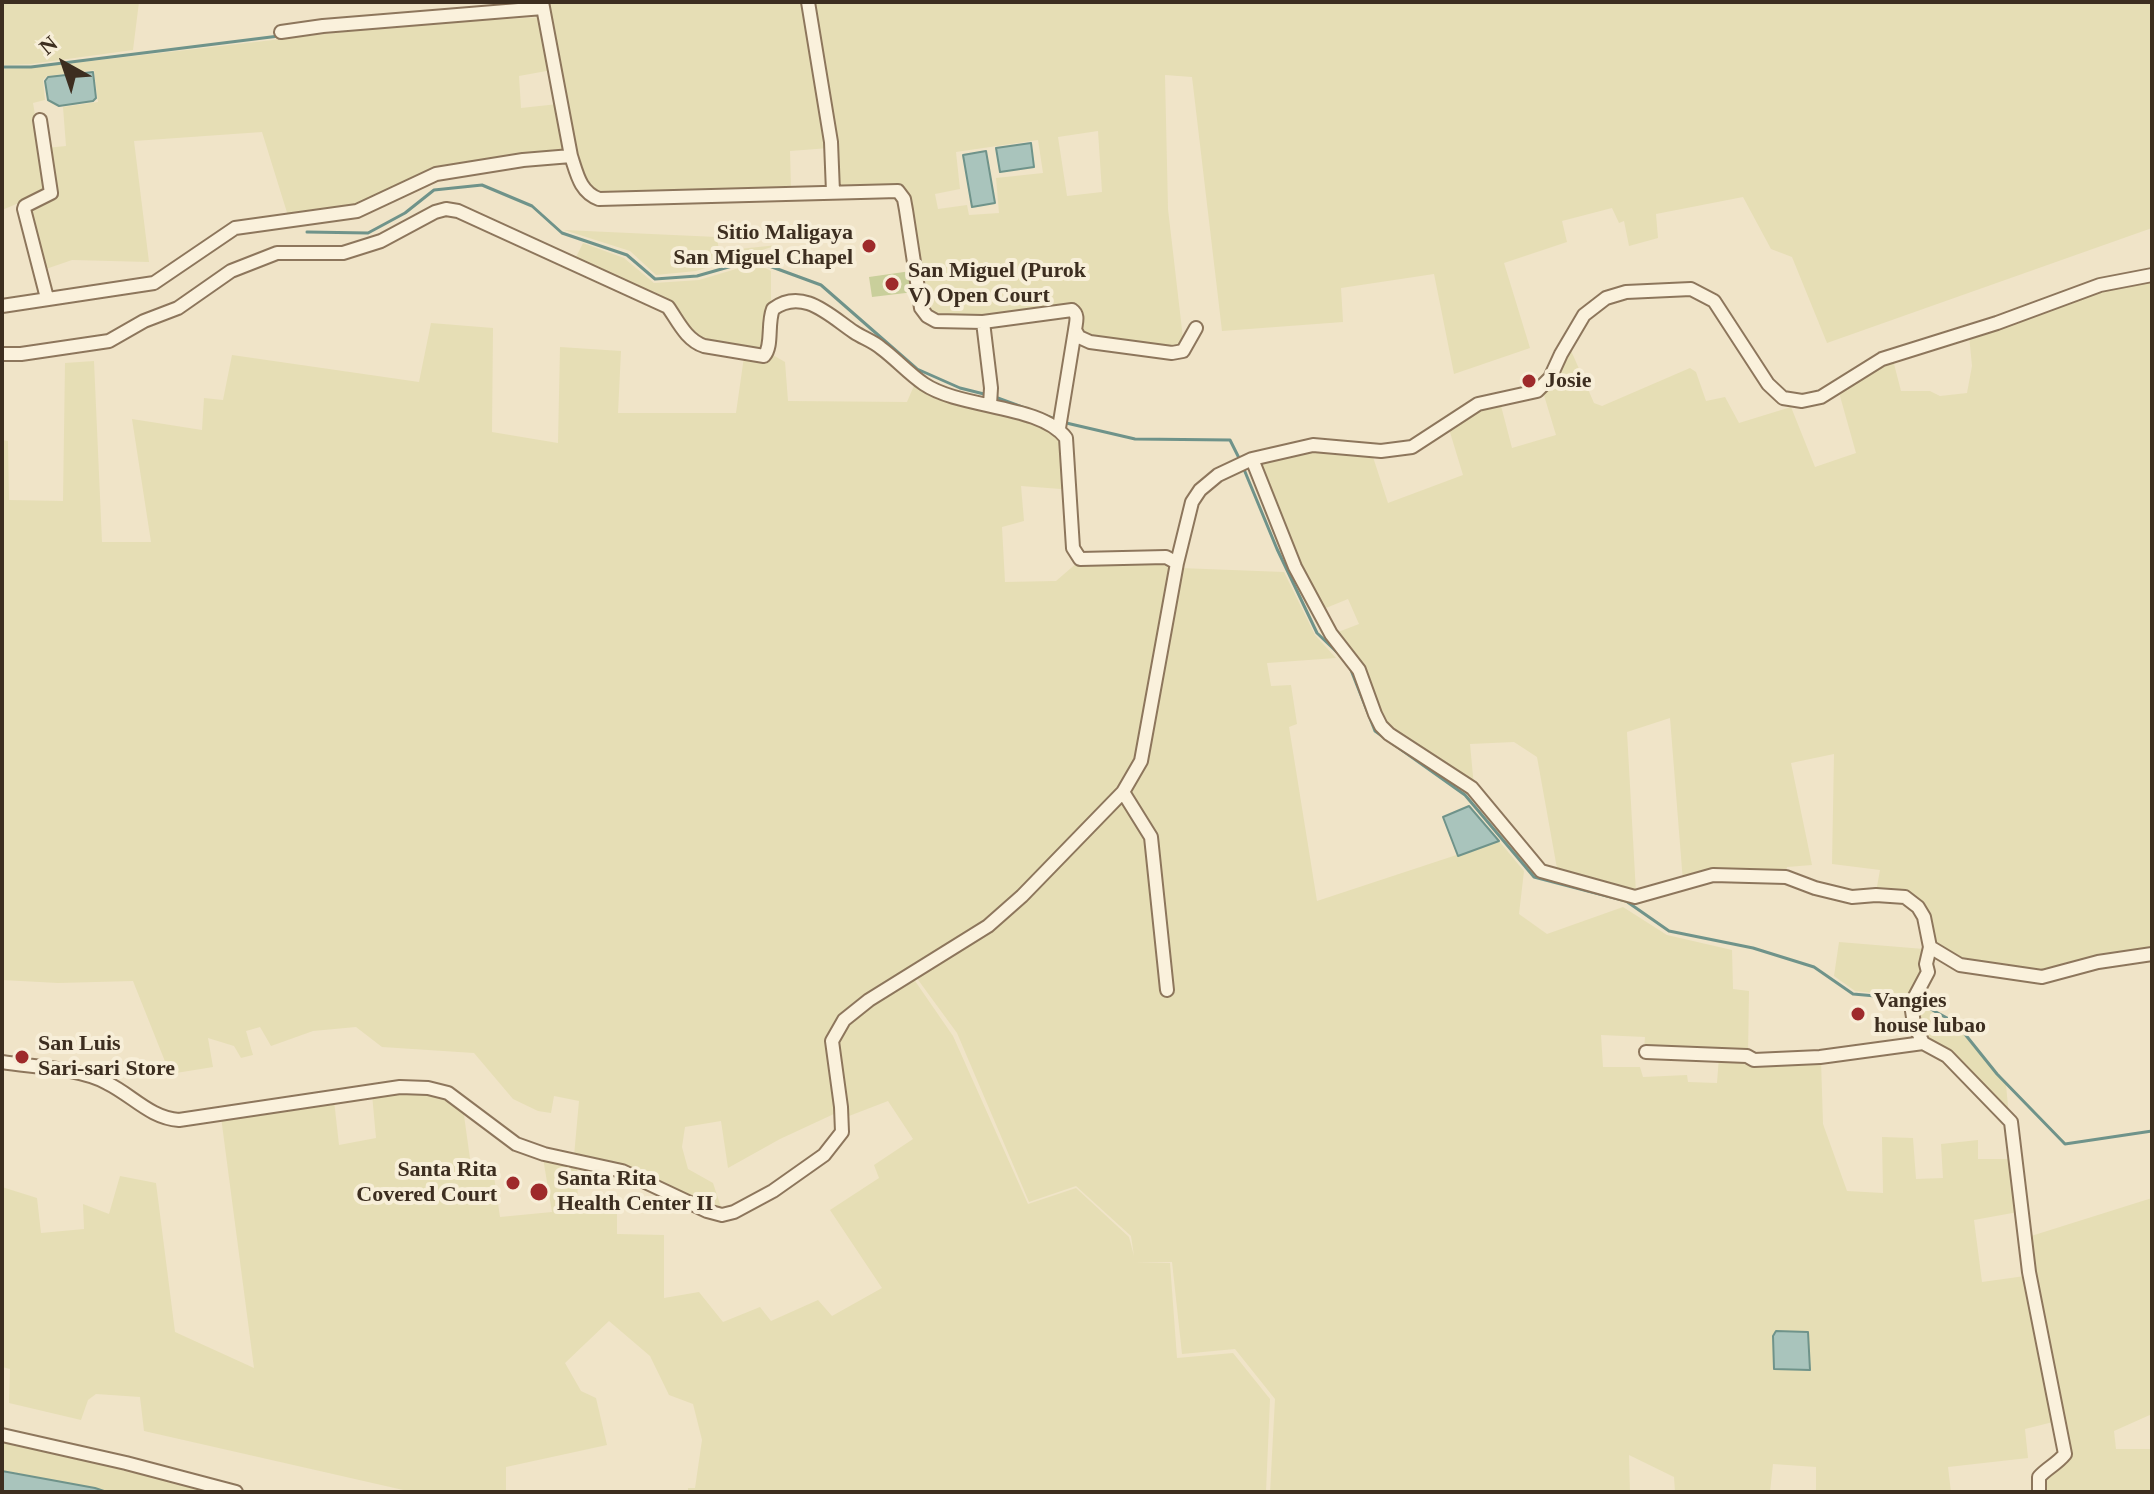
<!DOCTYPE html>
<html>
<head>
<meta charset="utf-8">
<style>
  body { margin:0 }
  #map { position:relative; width:2154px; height:1494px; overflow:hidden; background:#f0e4c8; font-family:Georgia,serif }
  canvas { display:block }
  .frame { position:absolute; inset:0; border:4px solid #3d2e20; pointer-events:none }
  .north { position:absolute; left:24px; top:24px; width:80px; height:80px; -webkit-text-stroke:6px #f7eed8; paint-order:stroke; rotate:320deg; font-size:22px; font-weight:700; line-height:32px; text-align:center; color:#3d2e20 }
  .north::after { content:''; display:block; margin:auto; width:28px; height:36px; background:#3d2e20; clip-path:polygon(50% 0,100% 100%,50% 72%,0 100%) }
</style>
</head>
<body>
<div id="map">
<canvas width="2154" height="1494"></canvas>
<div class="frame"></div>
<div class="north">N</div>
</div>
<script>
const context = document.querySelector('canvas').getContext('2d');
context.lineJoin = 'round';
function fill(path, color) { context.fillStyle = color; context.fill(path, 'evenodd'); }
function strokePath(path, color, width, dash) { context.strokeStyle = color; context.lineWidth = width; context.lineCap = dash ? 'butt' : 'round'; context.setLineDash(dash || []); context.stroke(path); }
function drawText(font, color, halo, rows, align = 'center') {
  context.font = font + ' Georgia,serif'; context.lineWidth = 8; context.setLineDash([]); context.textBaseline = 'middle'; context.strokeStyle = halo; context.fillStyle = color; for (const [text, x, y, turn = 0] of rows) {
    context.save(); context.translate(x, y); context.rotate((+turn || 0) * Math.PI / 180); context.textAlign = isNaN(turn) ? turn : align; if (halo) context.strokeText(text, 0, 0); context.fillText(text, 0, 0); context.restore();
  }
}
const farmland = new Path2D(`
  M2 2H139L133 50 31 64 2 65Z
  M544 2H2152V228L1827 343 1792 257 1771 249 1743 197 1656 214 1658 238 1629 246 1624 221 1619 223 1612 208 1562 221 1567 242 1504 263 1530 348 1454 374 1434 274 1341 288 1343 322 1222 331 1192 77 1165 75 1168 209 1184 347 1174 350 1081 336 1079 314 937 317 924 307 906 195 835 189 829 148 790 151 791 188 600 197 583 185ZM1098 131 1102 192 1067 196 1058 137ZM1038 140 1043 173 996 178 999 213 969 215 967 205 938 209 935 194 960 189 956 152Z
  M543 17 552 70 519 76 521 108 558 104 566 150 560 154 435 171 359 207 289 219 262 132 134 141 149 262 72 260 43 270 27 210 50 198 46 148 66 146 63 107 98 102 94 70 47 76 43 80 45 100 33 103 48 191 2 210V69L31 68 402 25Z
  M564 230 717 237 719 251 778 245 696 271 656 275 630 251Z
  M583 243 624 258 654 283 699 280 756 263 771 271V354L785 362 788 401 907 402 916 381 1048 427 1064 442 1065 486 1061 489 1021 486 1024 521 1002 527 1005 582 1056 581 1078 562 1166 561 1173 564 1138 759 1119 789 1020 892 987 922 840 1016 827 1040 836 1113 780 1139 728 1168 721 1121 685 1127 682 1147 688 1169 713 1183 722 1210 574 1156 579 1101 554 1096 551 1113 538 1111 513 1099 474 1053 382 1047 356 1027 313 1031 271 1046 260 1027 246 1031 253 1055 241 1058 234 1046 208 1038 213 1067 170 1074 133 981 58 983 2 980V440L8 441 9 500 63 501 65 363 94 361 102 542H151L132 419 202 430 204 398 223 400 232 355 419 382 431 323 493 328 492 432 558 443 560 347 621 351 618 413H736L744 357 697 345 670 303 573 263Z
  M2152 278V951L2042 975 1972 966 1932 945 1920 905 1876 892 1880 870 1832 864 1834 754 1791 763 1812 865 1787 867 1785 874 1683 882 1670 718 1627 732 1636 893 1558 874 1537 757 1514 742 1470 744 1474 787 1391 732 1333 634 1359 624 1348 599 1321 610 1297 565 1257 462 1314 449 1372 454 1388 503 1463 475 1449 429 1480 407 1500 402 1512 448 1556 435 1543 392 1569 346 1594 403 1602 406 1690 368 1696 372 1706 401 1725 397 1739 423 1791 407 1815 467 1856 453 1838 389 1893 360 1901 391H1930L1940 396 1967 393 1972 366 1969 335 2101 289Z
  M1180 568 1284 572 1315 635 1336 658 1267 663 1271 686 1291 685 1297 724 1289 727 1317 901 1499 841 1524 871 1519 914 1547 934 1623 907 1667 935 1732 950 1733 989 1749 991 1748 1055 1644 1050 1645 1037 1601 1035 1603 1067H1640L1643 1077 1687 1075 1688 1082 1717 1083 1719 1057 1821 1060 1823 1124 1847 1191 1883 1193 1882 1137 1913 1138 1916 1179 1943 1178 1941 1144 1978 1140V1159H2010L2018 1212 1974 1220 1982 1282 2025 1276 2057 1421 2025 1429 2028 1458 1948 1467 1951 1492H1816V1467L1773 1464 1770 1492H1675L1674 1477 1629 1455 1630 1492H1270L1275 1399 1235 1349 1182 1354 1172 1262H1135L1170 1263 1177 1358 1233 1353 1270 1399 1266 1492H688V1488H695L702 1440 693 1404 669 1395 650 1356 609 1321 565 1363 581 1391 596 1398 607 1445 506 1467V1492H412L144 1431 140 1397 96 1394 88 1400 81 1420 9 1403 10 1369 2 1367V1187L37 1198 41 1233 84 1229 83 1204 109 1214 120 1176 156 1183 175 1332 254 1368 221 1117 334 1100 339 1145 376 1138 372 1094 401 1091 428 1092 445 1097 463 1108 471 1166 492 1163 500 1217 552 1212 543 1158 577 1165 578 1211 617 1210V1234L664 1235V1298L699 1292 723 1322 760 1307 771 1321 818 1300 832 1316 882 1288 830 1210 879 1178 874 1165 913 1139 888 1101 849 1116 837 1039 849 1022 913 978 953 1036 1028 1204 1076 1188 1129 1237 1134 1256 1131 1236 1076 1186 1029 1202 957 1033 916 977 990 929 1145 762Z
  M1839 942 1924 949 1926 972 1911 997 1855 991 1834 976Z
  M1913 1004H1917L1955 1024 2006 1085 2009 1116 1926 1042Z
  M2152 1198V1414L2114 1431 2116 1449H2152V1492H2041V1477L2067 1455 2028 1237Z
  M2 1438 16 1441 255 1492H107L2 1470Z`);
const green = new Path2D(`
  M911 271 914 292 872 297 869 277Z`);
const water = new Path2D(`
  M93 72 96 98 93 101 59 106 48 100 45 81 48 77Z
  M1031 143 1034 167 1000 172 996 148Z
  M986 151 995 203 972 207 963 155Z
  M1469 806 1499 841 1458 856 1443 817Z
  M1776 1331 1808 1332 1810 1370 1774 1369 1773 1336Z
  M2 1471 95 1488 107 1492H2Z`);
const stream = new Path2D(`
  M2 67H31L279 36
  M307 232 368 233 405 213 434 190 482 185 532 206 562 233 627 255 655 279 697 276 753 260 821 285 917 369 960 388 988 395
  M995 397 1055 419
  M1062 422 1135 439 1230 440 1240 460
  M1243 467 1277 549 1317 633 1342 657
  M1351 670 1375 731 1465 795 1534 877 1626 901 1669 931 1753 948 1814 967 1853 994 1909 999
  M1916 1001 1956 1023 1997 1074 2065 1144 2152 1131`);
const minor = new Path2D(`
  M542 2 571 156
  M808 2 831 142 833 192
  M281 32 323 26 543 8
  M40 120 51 193 25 206 24 209 47 298
  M2 306 154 283 235 228 357 211 436 174 523 160 571 156C577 174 580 192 599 199L898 191 904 199 906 210 921 308 927 316 936 321 983 322 1072 310C1079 315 1076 322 1075 330L1059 428
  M983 322 991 388 990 405
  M1075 330 1079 337 1090 342 1172 353 1183 351 1196 328
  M2 354H21L109 341 144 321 178 308 231 271 277 253H343L381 241 435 212 446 209 458 211 668 307C678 321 686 340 704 346L764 356C773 346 767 324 773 309 803 287 830 316 854 332 863 338 873 341 881 348 896 359 908 373 924 384 961 409 1040 404 1066 438L1073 548 1080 559 1166 557 1177 563
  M1252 459 1295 567 1331 634 1359 670 1375 714 1381 726 1389 734 1472 788 1541 871 1635 897 1713 875 1786 877 1815 888 1852 897 1876 895 1905 897 1918 907 1924 917 1930 947 1960 965 2042 977 2098 962 2152 954
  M1123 792 1151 837 1167 990
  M1930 947 1926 964 1928 972 1911 1004 1914 1024 1923 1043 1947 1056 2011 1122 2029 1272 2065 1454C2057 1464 2047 1468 2039 1477V1492
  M1646 1052 1747 1056 1754 1060 1820 1057 1923 1043
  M2 1062C33 1067 80 1068 107 1083 132 1095 150 1118 179 1120L400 1087 428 1088 448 1093 516 1144 544 1154 622 1171 707 1211 722 1215 734 1212 773 1191 824 1155 842 1132 841 1107 832 1041 844 1020 869 1000 988 926 1022 896 1123 792 1141 761 1177 563 1192 502 1200 490 1218 475 1252 459 1313 445 1381 451 1412 447 1478 404 1537 391 1550 378 1561 354 1584 315 1606 298 1626 292 1691 289 1714 301 1768 384 1783 398 1802 401 1821 397 1882 359 1997 323 2100 285 2152 275
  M2 1435 126 1463 236 1492`);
const markers = [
  [869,246,8,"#9e2a2b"],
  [892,284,8,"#9e2a2b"],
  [1529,381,8,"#9e2a2b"],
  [1858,1014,8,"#9e2a2b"],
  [22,1057,8,"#9e2a2b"],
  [513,1183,8,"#9e2a2b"],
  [539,1192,10,"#9e2a2b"]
];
const poiNames = [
  ["Sitio Maligaya",853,233,"right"],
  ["San Miguel Chapel",853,258,"right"],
  ["San Miguel (Purok",908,271],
  ["V) Open Court",908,296],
  ["Josie",1545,381],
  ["Vangies",1874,1001],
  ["house lubao",1874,1026],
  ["San Luis",38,1044],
  ["Sari-sari Store",38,1069],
  ["Santa Rita",497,1170,"right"],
  ["Covered Court",497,1195,"right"],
  ["Santa Rita",557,1179],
  ["Health Center II",557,1204]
];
fill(farmland, '#e6deb5');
fill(green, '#c9cf9b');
fill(water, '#a9c4bc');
strokePath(water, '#6f938a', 2);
strokePath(stream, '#6f938a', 3);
strokePath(minor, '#8d765c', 16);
strokePath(minor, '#faf1dc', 12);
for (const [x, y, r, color] of markers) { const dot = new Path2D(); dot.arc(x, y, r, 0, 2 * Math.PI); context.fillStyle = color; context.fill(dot); strokePath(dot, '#f7eed8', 3); }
drawText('bold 22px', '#3d2e20', '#f7eed8', poiNames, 'left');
</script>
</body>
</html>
